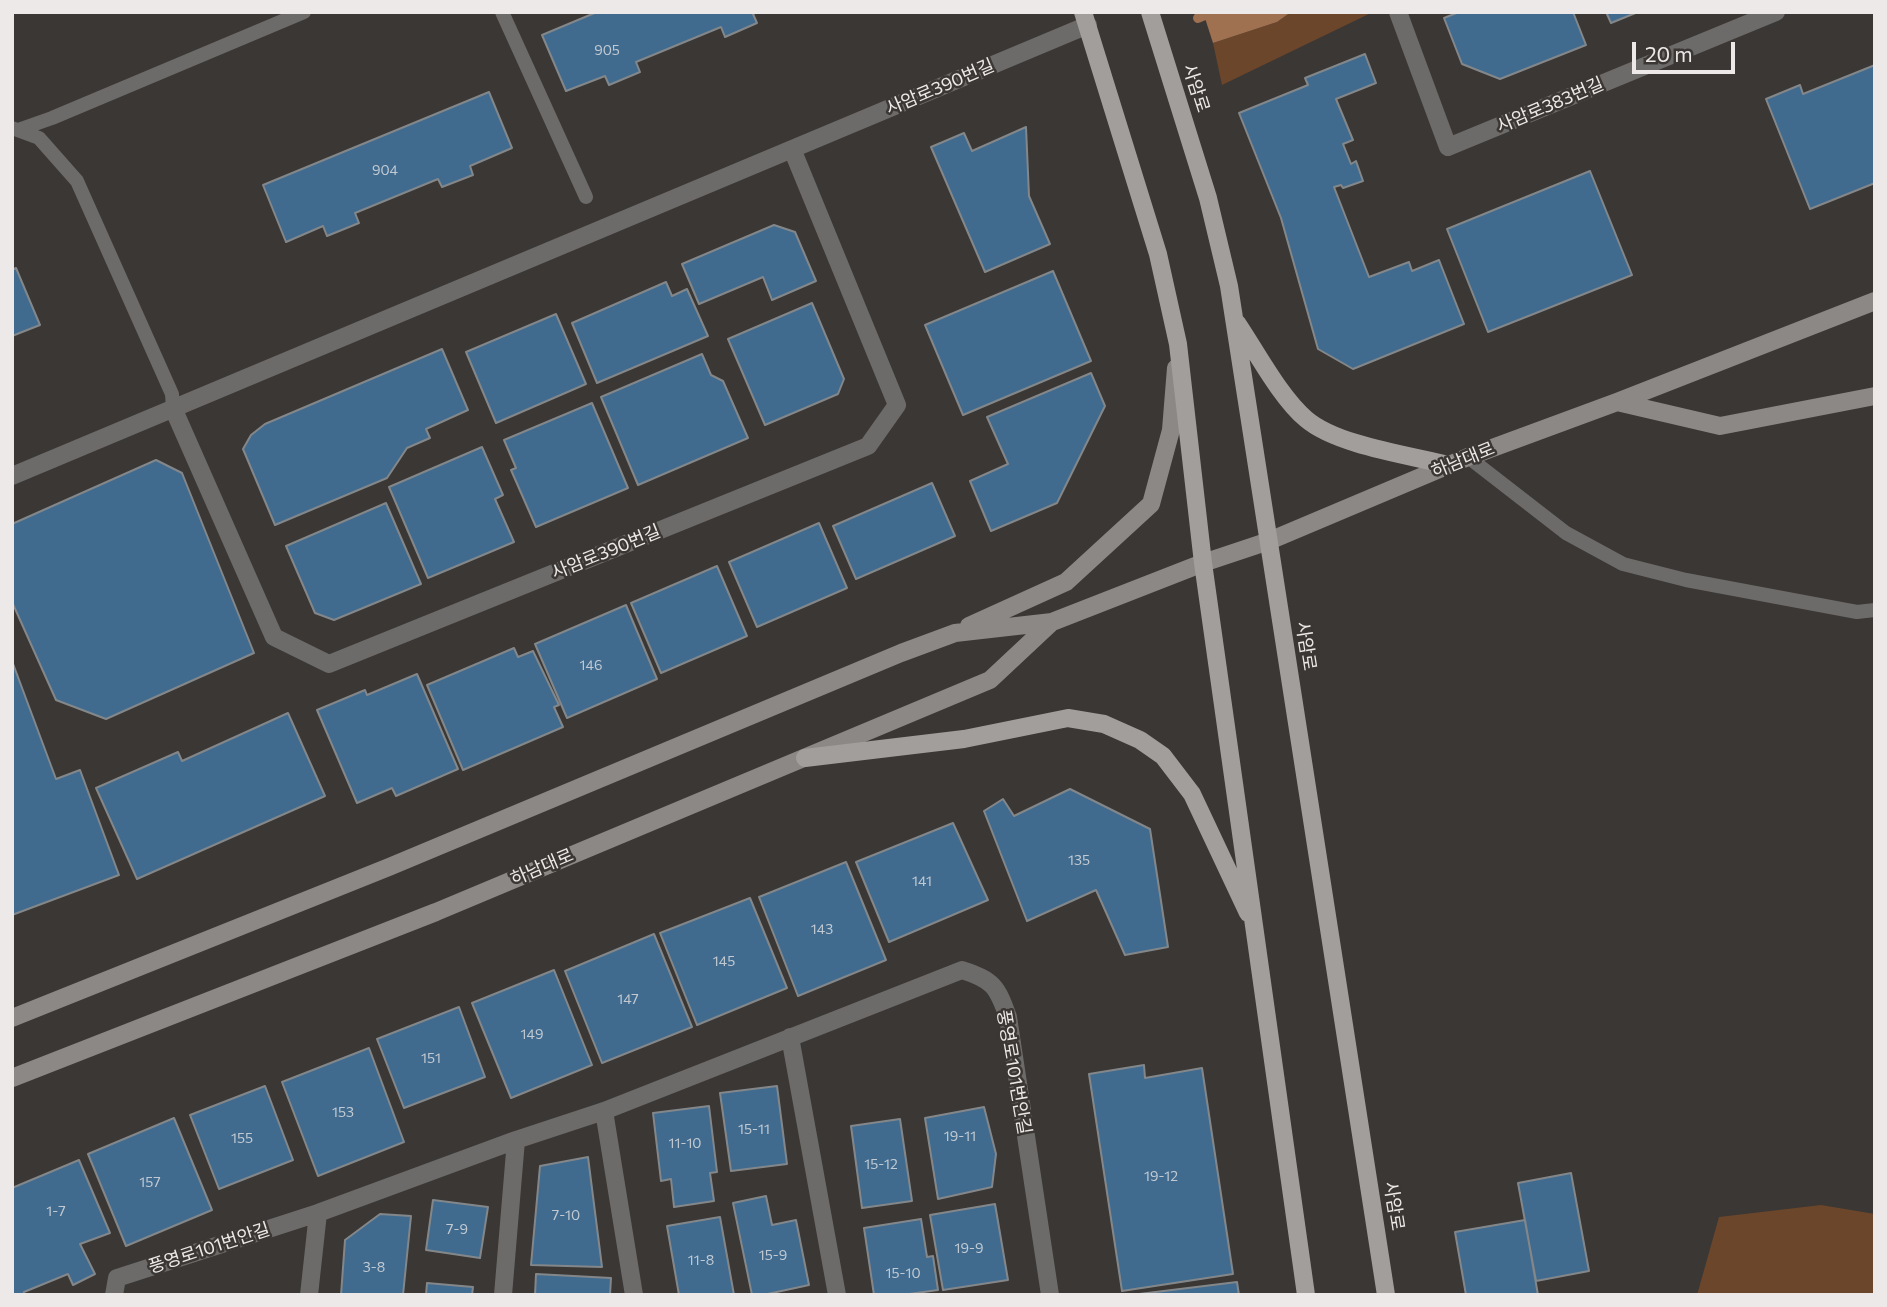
<!DOCTYPE html>
<html>
<head>
<meta charset="utf-8">
<style>
  body { margin:0 }
  #map { position:relative; width:1887px; height:1307px; overflow:hidden; background:#3a3734; font-family:Commissioner,sans-serif }
  canvas { display:block }
  .frame { position:absolute; inset:0; border:14px solid #ece9e8; pointer-events:none }
  .scale { position:absolute; left:1632px; top:42px; width:103px; height:32px; box-sizing:border-box; border:4px solid #ece9e8; border-top:0; padding-left:9px; font-size:21px; line-height:24px; white-space:nowrap; color:#ece9e8; -webkit-text-stroke:5px #3a3734; paint-order:stroke }
</style>
</head>
<body>
<div id="map">
<canvas width="1887" height="1307"></canvas>
<div class="frame"></div>
<div class="scale">20 m</div>
</div>
<script>
const context = document.querySelector('canvas').getContext('2d');
context.lineJoin = 'round';
function fill(path, color) { context.fillStyle = color; context.fill(path, 'evenodd'); }
function strokePath(path, color, width, dash) { context.strokeStyle = color; context.lineWidth = width; context.lineCap = dash ? 'butt' : 'round'; context.setLineDash(dash || []); context.stroke(path); }
function drawText(font, color, halo, rows, align = 'center') {
  context.font = font + ' Commissioner,"Noto Sans KR",sans-serif'; context.lineWidth = 5; context.setLineDash([]); context.textBaseline = 'middle'; context.strokeStyle = halo; context.fillStyle = color; for (const [text, x, y, turn = 0] of rows) {
    context.save(); context.translate(x, y); context.rotate((+turn || 0) * Math.PI / 180); context.textAlign = isNaN(turn) ? turn : align; if (halo) context.strokeText(text, 0, 0); context.fillText(text, 0, 0); context.restore();
  }
}
const green = new Path2D(`
  M1291 12H1373L1222 85 1213 43 1277 22Z
  M1821 1205 1875 1214V1295H1697L1719 1217Z`);
const water = new Path2D(`
  M1203 12H1291L1277 22 1213 43Z`);
const stream = new Path2D(`
  M1198 18 1212 12`);
const building = new Path2D(`
  M597 12H757L753 14 757 23 725 37 721 27 636 62 640 72 609 85 605 76 566 91 542 35Z
  M1459 12H1573L1586 45 1500 79 1462 64 1444 18Z
  M1606 12H1638L1611 23Z
  M1365 54 1376 83 1336 99 1353 140 1343 144 1351 164 1356 161 1363 181 1343 188 1341 185 1334 187 1369 277 1409 262 1412 271 1439 260 1464 324 1353 369 1318 349 1281 218 1239 113 1308 85 1305 78Z
  M1875 65V183L1810 209 1766 99 1800 85 1803 94Z
  M489 92 512 148 470 166 473 175 442 187 438 179 355 213 359 223 327 236 323 226 286 242 263 185Z
  M1026 127 1029 196 1050 244 985 272 931 147 964 133 972 151Z
  M1590 171 1632 275 1488 332 1447 229Z
  M774 225 795 232 816 281 772 300 763 277 699 304 682 264Z
  M16 268 40 325 12 336V270Z
  M1053 271 1091 361 963 415 925 325Z
  M666 282 672 296 687 289 708 336 597 383 572 323Z
  M812 303 844 379 838 394 765 425 728 339Z
  M556 314 586 384 496 423 466 352Z
  M442 349 468 410 426 429 430 438 407 448 387 478 275 525 243 449 251 435 265 424Z
  M702 354 711 375 723 381 748 438 638 485 601 397Z
  M1091 373 1105 406 1057 503 991 531 970 481 1008 464 987 417Z
  M592 403 628 488 536 527 511 470 516 468 504 440Z
  M482 447 503 495 495 499 514 542 428 578 389 487Z
  M156 460 182 473 254 653 106 719 56 700 12 602V524Z
  M932 483 955 536 856 579 833 526Z
  M386 503 421 584 334 620 315 613 286 546Z
  M819 523 847 588 757 627 729 562Z
  M717 566 747 636 661 673 631 603Z
  M626 605 657 679 567 718 535 644Z
  M514 648 518 657 533 651 559 705 554 707 563 727 463 770 427 685Z
  M12 661 56 779 80 770 119 875 12 915Z
  M417 674 458 769 396 796 392 788 357 803 317 710 365 690 367 695Z
  M288 713 325 796 137 879 96 788 178 752 182 761Z
  M1070 789 1150 829 1168 947 1125 955 1096 890 1027 921 984 811 1003 799 1014 816Z
  M953 823 988 900 889 942 856 862Z
  M846 862 886 960 798 996 759 897Z
  M750 898 787 988 697 1025 660 933Z
  M654 934 692 1027 602 1063 565 971Z
  M554 970 592 1065 511 1098 472 1003Z
  M459 1007 485 1077 404 1108 377 1039Z
  M369 1048 404 1142 318 1176 282 1082Z
  M1144 1065 1145 1078 1202 1068 1233 1274 1122 1291 1089 1074Z
  M265 1086 293 1160 219 1189 190 1115Z
  M777 1086 787 1164 731 1171 720 1093Z
  M709 1106 717 1172 710 1173 714 1201 674 1207 671 1179 661 1181 653 1113Z
  M984 1107 996 1154 992 1187 938 1199 925 1118Z
  M174 1118 212 1210 126 1246 88 1154Z
  M900 1119 912 1201 862 1208 851 1126Z
  M588 1157 602 1267 531 1265 540 1166Z
  M79 1160 110 1233 80 1244 95 1274 73 1285 68 1274 24 1292 23 1295H12V1188Z
  M1571 1173 1589 1271 1536 1281 1518 1183Z
  M766 1196 772 1225 796 1220 809 1285 763 1295H752L733 1203Z
  M433 1200 488 1207 480 1258 426 1250Z
  M995 1204 1008 1280 943 1290 930 1215Z
  M380 1214 411 1216 403 1295H341L345 1240Z
  M720 1217 734 1295H679L667 1226Z
  M921 1219 927 1257 933 1256 938 1290 902 1295H874L864 1228Z
  M1525 1220 1538 1295H1466L1455 1232Z
  M536 1274 611 1278 610 1295H535Z
  M1237 1282 1239 1295H1131Z
  M427 1283 473 1287 472 1295H426Z`);
const lane = new Path2D(`
  M502 12 586 197
  M12 128 39 138 77 181 172 394 173 408
  M18 130 52 118 304 12
  M1468 457 1566 533 1623 564 1686 580 1857 612 1875 610`);
const street = new Path2D(`
  M1398 12 1448 147 1776 12
  M173 408 274 637 329 664 868 446 897 405 792 149
  M12 476 1088 25
  M790 1037 837 1295
  M604 1111 634 1295
  M114 1295 117 1278 318 1213 516 1140 604 1111 962 970C993 980 997 986 1008 1017L1050 1295
  M309 1295 318 1213
  M503 1295 516 1140`);
const secondary = new Path2D(`
  M1617 402 1720 426 1875 396
  M969 626 1066 582 1151 504 1171 430 1176 368
  M12 1018 389 867 901 653 955 633 1052 622 1203 563 1269 541 1468 457 1617 402 1875 301
  M12 1078 436 912 990 680 1052 622`);
const primary = new Path2D(`
  M1083 12 1158 254 1178 344 1203 563 1306 1295
  M1150 12 1208 198 1229 286 1386 1295
  M1237 323C1256 351 1280 397 1306 419 1336 445 1408 455 1448 465
  M805 758 964 739 1068 718 1104 724 1140 740 1163 756 1192 794 1248 913`);
const numberNames = [
  ["905",607,50],
  ["904",385,170],
  ["146",591,665],
  ["135",1079,860],
  ["141",922,881],
  ["143",822,929],
  ["145",724,961],
  ["147",628,999],
  ["149",532,1034],
  ["151",431,1058],
  ["153",343,1112],
  ["15-11",754,1129],
  ["19-11",960,1136],
  ["155",242,1138],
  ["11-10",685,1143],
  ["15-12",881,1164],
  ["19-12",1161,1176],
  ["157",150,1182],
  ["1-7",56,1211],
  ["7-10",566,1215],
  ["7-9",457,1229],
  ["19-9",969,1248],
  ["15-9",773,1255],
  ["11-8",701,1260],
  ["3-8",374,1267],
  ["15-10",903,1273]
];
const streetNames = [
  ["사암로390번길",940,87,-23],
  ["사암로",1196,88,72],
  ["사암로383번길",1550,105,-23],
  ["하남대로",1463,460,-22],
  ["사암로390번길",606,552,-22],
  ["사암로",1306,646,81],
  ["하남대로",542,867,-23],
  ["풍영로101번안길",1014,1072,80],
  ["사암로",1394,1206,81],
  ["풍영로101번안길",209,1248,-18]
];
fill(green, '#6b462b');
fill(water, '#9f7150');
strokePath(stream, '#9f7150', 10);
fill(building, '#406b8f');
strokePath(building, '#83878a', 2);
strokePath(lane, '#6d6b6a', 14);
strokePath(street, '#6d6b6a', 18);
strokePath(secondary, '#8b8886', 18);
strokePath(primary, '#a29e9c', 18);
drawText('14px', '#c1cad2', null, numberNames);
drawText('18px', '#ece9e8', '#3a3734', streetNames);
</script>
</body>
</html>
